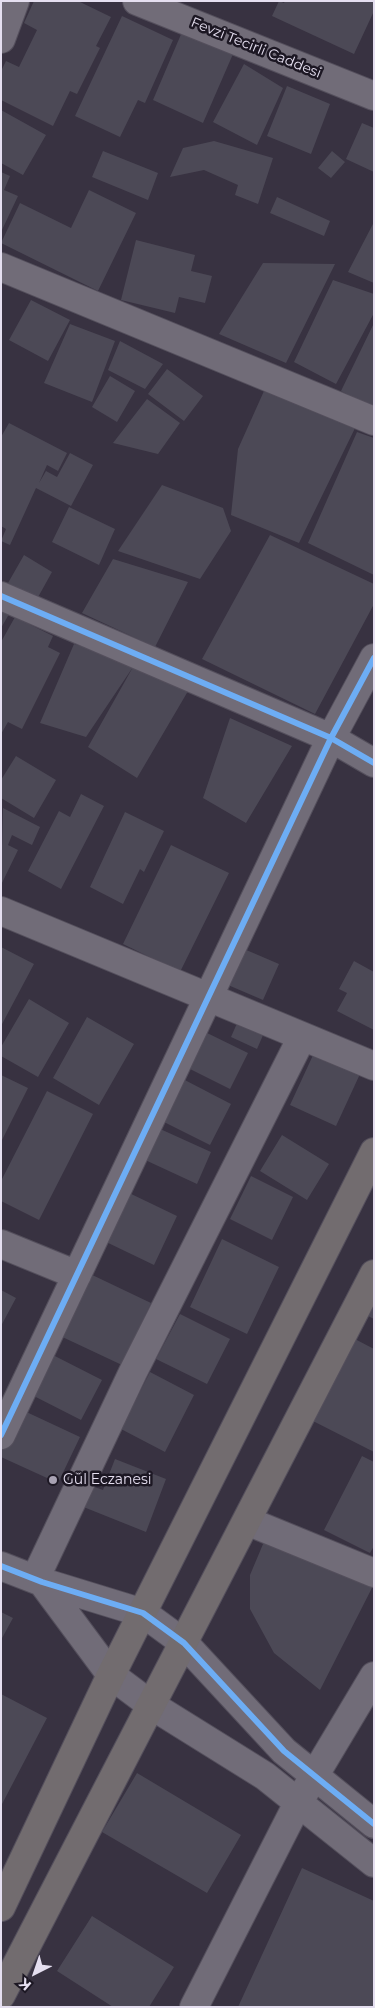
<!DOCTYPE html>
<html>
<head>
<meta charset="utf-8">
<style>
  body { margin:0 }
  #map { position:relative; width:375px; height:2008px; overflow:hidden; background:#383241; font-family:Montserrat,sans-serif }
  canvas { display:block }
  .frame { position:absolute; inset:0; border:2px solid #e5dff0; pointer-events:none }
  .north { position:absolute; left:10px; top:1948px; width:50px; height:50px; -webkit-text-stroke:4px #1c1723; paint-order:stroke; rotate:221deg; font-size:14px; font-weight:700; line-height:20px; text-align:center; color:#e5dff0 }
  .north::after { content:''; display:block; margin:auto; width:18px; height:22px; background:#e5dff0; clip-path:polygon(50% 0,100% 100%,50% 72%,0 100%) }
</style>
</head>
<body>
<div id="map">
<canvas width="375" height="2008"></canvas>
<div class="frame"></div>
<div class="north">K</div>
</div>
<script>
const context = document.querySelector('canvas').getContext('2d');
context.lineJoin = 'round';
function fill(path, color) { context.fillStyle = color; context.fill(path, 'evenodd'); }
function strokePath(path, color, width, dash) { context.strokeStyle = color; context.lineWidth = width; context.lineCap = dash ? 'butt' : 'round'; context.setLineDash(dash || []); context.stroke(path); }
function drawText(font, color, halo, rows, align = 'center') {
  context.font = font + ' Montserrat,sans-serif'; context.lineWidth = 5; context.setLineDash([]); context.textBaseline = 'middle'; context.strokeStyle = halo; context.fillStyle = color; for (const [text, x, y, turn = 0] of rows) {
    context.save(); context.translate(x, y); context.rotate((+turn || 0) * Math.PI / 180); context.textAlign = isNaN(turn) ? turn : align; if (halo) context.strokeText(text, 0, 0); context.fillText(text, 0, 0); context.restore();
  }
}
const building = new Path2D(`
  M34 1H78L111 17 96 46 100 48 77 94 70 91 53 126 1 100V71L6 61 19 67 37 30 24 23Z
  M279 1 284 3 285 1H374V11L354 54 272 16Z
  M122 16 173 40 145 103 138 100 120 137 75 116Z
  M182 32 233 54 203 123 153 100Z
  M244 64 283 88 257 145 213 122Z
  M287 86 330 104 311 154 267 136Z
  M1 110 46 135 23 175 1 163Z
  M362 123 374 128V172L346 159Z
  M214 141 273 158 258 204 235 195 238 185 204 170 170 177 183 148Z
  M103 151 158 173 148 200 92 177Z
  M332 151 345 162 331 178 318 168Z
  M1 172 10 176 4 190 18 196 1 232Z
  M89 190 136 213 98 291 1 243 20 203 71 228Z
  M277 197 330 221 324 236 270 213Z
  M374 222V283L348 272Z
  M136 240 195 255 191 271 212 276 205 303 179 297 175 313 121 300Z
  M263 263 335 264 286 363 219 334Z
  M333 280 374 294V313L336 384 294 362Z
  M31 300 70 320 48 361 9 340Z
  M374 323V409L341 391Z
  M70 324 115 341 92 402 44 383Z
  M120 341 163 364 145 389 108 370Z
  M167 369 203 396 184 421 148 394Z
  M110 376 135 391 117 422 92 407Z
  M264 391 358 422 299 543 231 515 238 449Z
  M147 399 180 423 158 454 113 443Z
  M9 423 67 453 58 471 47 465 39 483 46 471 57 477 70 453 93 465 71 506 36 488 10 545 1 541 6 529 1 526V437Z
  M357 432 374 438V575L308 543Z
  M162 485 223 508 231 531 200 579 118 551Z
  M69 507 115 529 99 565 52 542Z
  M270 535 374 584V604L315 714 202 659Z
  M24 555 52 572 37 599 8 583Z
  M113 559 188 582 155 647 82 613Z
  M1 605 12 609 1 628Z
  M15 617 53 636 48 647 60 653 22 729 8 722 1 734V642Z
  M74 644 135 663 191 686 137 778 88 747 133 667 86 737 40 723Z
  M230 718 292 746 246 823 203 798Z
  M16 756 56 780 34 818 1 798V780Z
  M81 794 104 806 61 889 28 871 59 811 70 817Z
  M3 808 40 827 32 845 12 835 8 845 18 850 1 885Z
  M125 812 164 831 144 872 140 869 123 904 90 887Z
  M171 845 229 873 180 972 123 944Z
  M1 947 34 964 1 1026Z
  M244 949 279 964 263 1000 228 985Z
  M354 961 374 972V1030L337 1011 347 993 339 989Z
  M29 999 69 1023 38 1077 1 1056V1047Z
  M87 1017 134 1044 99 1105 53 1078Z
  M238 1021 264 1033 257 1049 231 1037Z
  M203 1031 248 1053 230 1089 186 1067Z
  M314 1053 360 1074 336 1126 290 1105Z
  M1 1075 28 1088 1 1142Z
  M179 1077 231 1104 210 1145 158 1119Z
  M47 1091 93 1114 39 1220 1 1201V1181Z
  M158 1128 211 1152 197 1184 143 1159Z
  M282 1135 329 1164 307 1200 260 1171Z
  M251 1176 293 1197 272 1240 230 1219Z
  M125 1191 177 1216 154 1265 102 1240Z
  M222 1239 279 1267 247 1334 190 1307Z
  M86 1272 151 1303 122 1365 56 1334Z
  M1 1290 16 1298 1 1326Z
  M374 1295V1319L364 1314Z
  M180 1314 230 1339 207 1384 156 1359Z
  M353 1338 374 1349V1452L311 1420Z
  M47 1352 102 1380 81 1420 26 1392Z
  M150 1372 194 1395 165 1452 121 1429Z
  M20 1409 80 1437 58 1483 1 1457V1449Z
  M362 1456 374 1462V1546L370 1553 324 1530Z
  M115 1459 166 1479 146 1532 81 1506 89 1485 103 1490Z
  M266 1537 374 1584 320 1690 274 1653 250 1609V1575Z
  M1 1612 13 1618 1 1640Z
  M1 1694 47 1718 1 1806Z
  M137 1773 241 1835 207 1893 102 1832Z
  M302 1868 374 1901V2007H238Z
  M92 1916 174 1967 149 2007H113L57 1971Z`);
const minor = new Path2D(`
  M137 1 374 96
  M1 39 15 1
  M1 267 374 421
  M1 596 331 738 374 763
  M1 911 374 1066
  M1 1244 77 1275
  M1 1435 331 738 374 658
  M247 1521 374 1573
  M1 1566 42 1582 143 1613 184 1643 284 1751 374 1824
  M35 1579 133 1372 302 1037
  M42 1582 111 1675 151 1705 265 1776 374 1863
  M194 2007 298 1803 374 1676`);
const major = new Path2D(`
  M1 1907 111 1675 374 1152
  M1 1995 374 1274`);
const cycleway = new Path2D(`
  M1 596 331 738 374 763
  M1 1435 331 738 374 658
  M1 1566 42 1582 143 1613 184 1643 284 1751 374 1824`);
const markers = [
  [53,1480,5,"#a8a2b3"]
];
const streetNames = [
  ["Fevzi Tecirli Caddesi",256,48,22]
];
const poiNames = [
  ["Gül Eczanesi",63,1480]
];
fill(building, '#4c4956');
strokePath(minor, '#544f5c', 30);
strokePath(major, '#544f5c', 30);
strokePath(minor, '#716c78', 28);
strokePath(major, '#726c6f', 28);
strokePath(cycleway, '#6dadf4', 6);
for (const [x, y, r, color] of markers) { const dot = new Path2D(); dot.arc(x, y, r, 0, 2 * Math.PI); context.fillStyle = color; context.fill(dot); strokePath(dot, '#1c1723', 2); }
drawText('14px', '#e5dff0', '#1c1723', streetNames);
drawText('14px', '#e5dff0', '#1c1723', poiNames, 'left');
</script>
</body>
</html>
